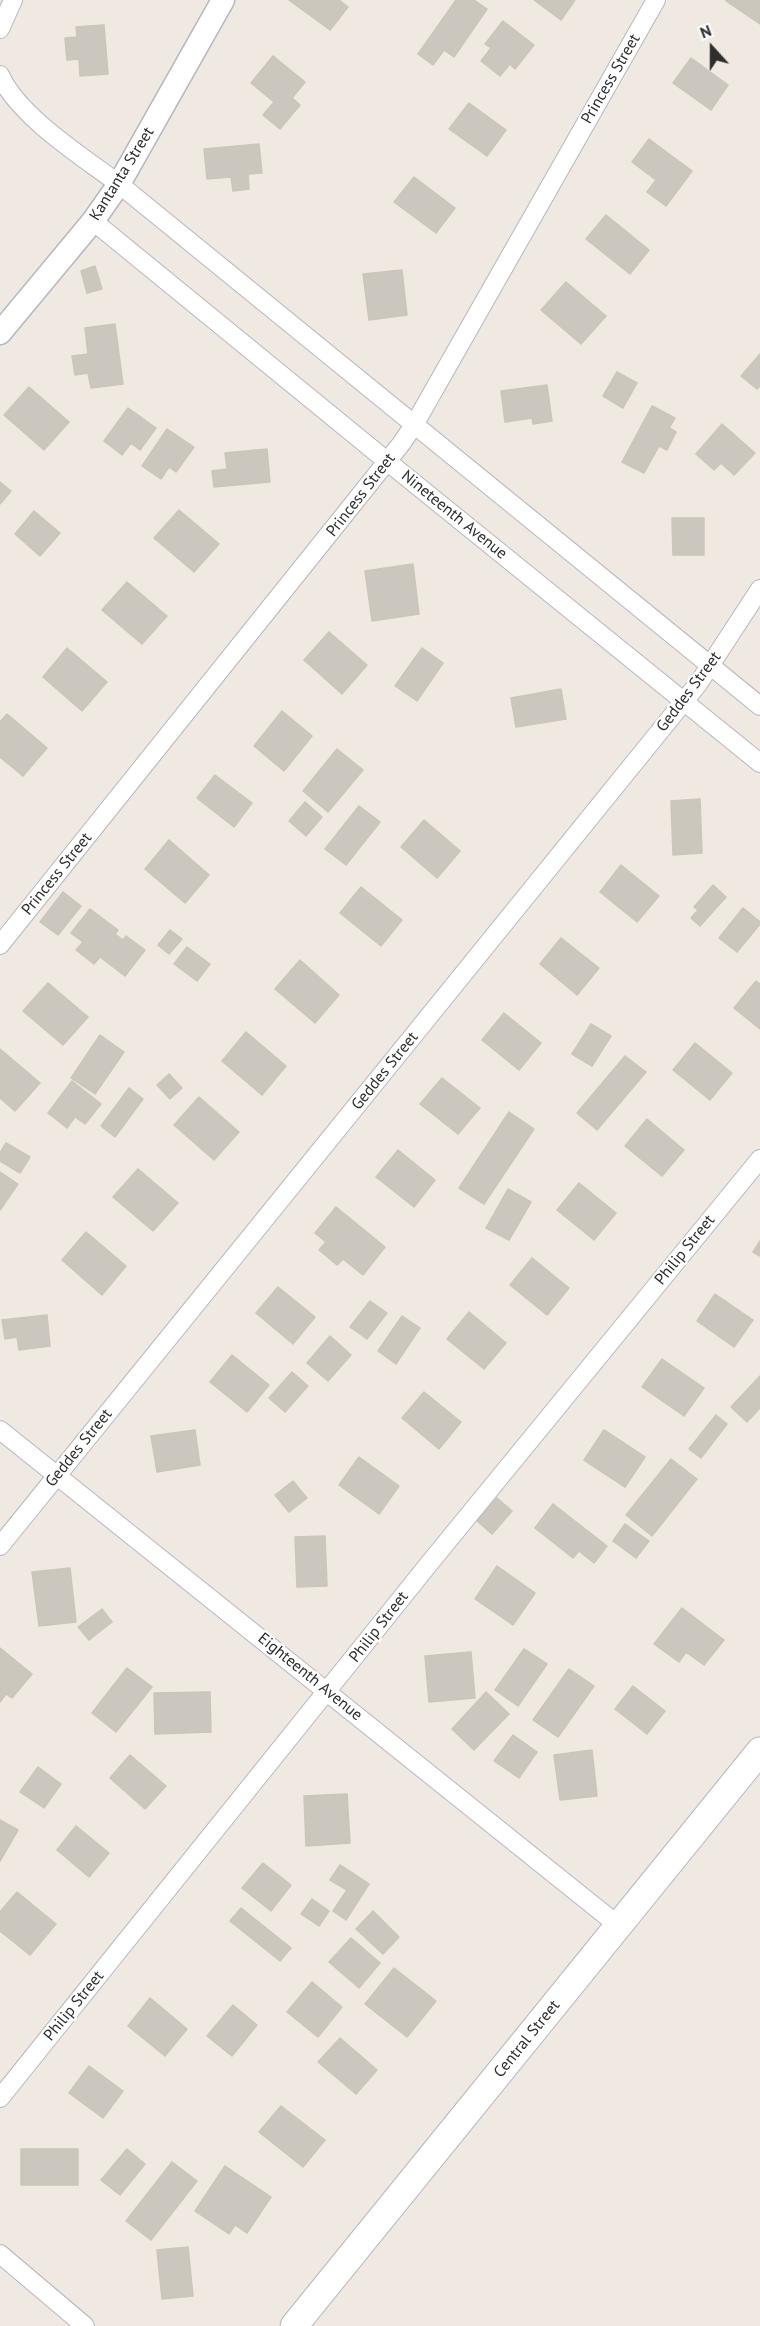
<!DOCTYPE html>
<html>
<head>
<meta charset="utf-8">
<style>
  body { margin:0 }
  #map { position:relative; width:760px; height:2326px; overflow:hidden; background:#efe9e1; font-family:"PT Sans",sans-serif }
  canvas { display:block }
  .north { position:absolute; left:682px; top:18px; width:60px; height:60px; -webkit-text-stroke:4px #fff; paint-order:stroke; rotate:339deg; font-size:16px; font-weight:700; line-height:24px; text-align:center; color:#2e2e2e }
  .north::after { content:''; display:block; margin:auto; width:21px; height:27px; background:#2e2e2e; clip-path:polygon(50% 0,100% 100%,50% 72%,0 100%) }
</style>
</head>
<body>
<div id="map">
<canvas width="760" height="2326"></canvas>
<div class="north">N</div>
</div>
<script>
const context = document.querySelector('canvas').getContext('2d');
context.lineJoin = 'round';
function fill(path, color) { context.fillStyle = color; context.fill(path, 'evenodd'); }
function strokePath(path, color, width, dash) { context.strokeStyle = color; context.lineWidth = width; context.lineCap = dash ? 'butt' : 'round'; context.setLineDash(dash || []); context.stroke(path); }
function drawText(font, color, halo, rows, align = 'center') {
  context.font = font + ' "PT Sans",sans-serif'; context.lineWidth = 4.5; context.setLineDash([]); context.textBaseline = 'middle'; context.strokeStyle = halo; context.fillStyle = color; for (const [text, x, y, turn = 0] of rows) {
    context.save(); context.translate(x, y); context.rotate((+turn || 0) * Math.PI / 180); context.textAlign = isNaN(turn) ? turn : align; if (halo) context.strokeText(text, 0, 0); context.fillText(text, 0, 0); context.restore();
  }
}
const building = new Path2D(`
  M289 0H339L348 7 330 30Z
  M456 0H474L487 9 454 57 444 50 433 65 418 54Z
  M534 0H575L561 20Z
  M760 0V24L726 1V0Z
  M503 21 534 45 515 69 510 64 500 76 481 61 491 48 485 44Z
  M104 25 108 74 80 76 79 59 67 60 65 38 77 37 76 27Z
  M273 56 305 82 292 98 300 105 280 129 263 115 274 102 251 83Z
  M691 58 728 85 711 110 673 83Z
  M469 103 506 130 487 156 449 129Z
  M649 139 692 171 666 206 647 192 656 180 632 162Z
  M259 144 262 173 248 174 249 189 233 191 231 177 207 179 204 149Z
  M414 177 455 208 436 233 394 202Z
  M606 215 649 250 630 274 586 239Z
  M95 266 102 289 87 293 81 271Z
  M402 270 407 315 369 320 363 274Z
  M566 282 606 316 581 344 541 310Z
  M115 324 123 384 91 388 88 373 75 375 72 356 88 354 85 328Z
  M760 354V386L757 389 741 376Z
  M617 372 637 383 623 408 603 396Z
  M547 385 552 421 533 424 532 418 505 422 501 391Z
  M29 387 69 422 44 450 4 415Z
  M652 406 675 418 669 428 676 432 667 450 659 446 644 473 622 462Z
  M128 408 156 428 140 450 131 443 122 455 104 441Z
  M722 424 755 453 734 475 721 463 714 470 696 454Z
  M167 429 194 447 176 472 169 467 161 479 142 466Z
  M267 449 270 482 214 487 212 471 227 469 225 453Z
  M0 482 11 491 0 504Z
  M179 510 219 544 194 572 154 538Z
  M34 511 60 533 40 556 15 534Z
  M672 518H704V555H673Z
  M413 564 419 614 372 621 365 571Z
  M127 582 167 616 142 644 102 610Z
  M329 632 367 665 342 694 304 660Z
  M67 648 107 682 82 711 43 677Z
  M422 648 443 663 417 701 395 686Z
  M561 689 566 719 516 727 511 698Z
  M282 711 312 736 284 771 254 746Z
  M7 714 47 748 23 776 0 757V722Z
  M337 749 363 770 328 812 303 791Z
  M215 775 252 803 234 827 197 798Z
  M700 799 702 853 673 855 671 801Z
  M305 802 322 817 306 836 289 821Z
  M359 806 380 822 346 865 325 849Z
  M424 820 460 851 437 878 401 847Z
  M169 840 209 875 185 903 145 869Z
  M621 865 659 896 637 922 600 892Z
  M713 885 726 897 700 926 691 918 698 910 694 907Z
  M361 887 402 920 381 946 340 913Z
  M63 892 81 906 58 935 40 922Z
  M743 908 760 922V924L737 952 719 938Z
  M90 909 118 930 115 934 123 940 126 936 145 950 125 976 100 957 94 964 76 950 83 942 71 933Z
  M170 930 182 939 169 954 158 945Z
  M561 938 599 968 577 995 540 964Z
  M187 947 210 964 197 981 174 964Z
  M300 960 339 995 315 1023 275 989Z
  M756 981 760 984V1029L734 1008Z
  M48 983 88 1017 63 1045 23 1011Z
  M504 1013 541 1043 519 1070 482 1040Z
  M591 1024 611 1036 592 1066 572 1054Z
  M246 1032 286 1066 262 1095 222 1061Z
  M100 1035 124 1052 95 1094 71 1078Z
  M695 1043 732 1073 710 1100 673 1070Z
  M0 1049 40 1083 15 1111 0 1098Z
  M625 1056 646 1072 597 1130 577 1113Z
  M169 1074 182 1088 170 1099 157 1085Z
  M442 1078 480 1108 458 1134 420 1104Z
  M72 1081 101 1104 85 1124 75 1117 67 1128 48 1113Z
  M129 1088 143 1099 115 1137 101 1126Z
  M199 1097 239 1132 214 1160 174 1125Z
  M509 1112 534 1129 484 1204 459 1188Z
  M647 1119 684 1150 662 1176 625 1146Z
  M6 1143 30 1157 20 1173 0 1161V1153Z
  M398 1150 435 1180 414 1207 376 1177Z
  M138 1169 178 1203 153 1231 113 1197Z
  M0 1172 18 1184 0 1210Z
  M579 1183 616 1213 594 1240 557 1210Z
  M508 1189 531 1202 509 1240 486 1228Z
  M336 1207 385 1247 363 1275 343 1259 337 1265 319 1250 326 1242 315 1233Z
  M86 1232 126 1266 102 1295 62 1260Z
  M760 1241V1256L753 1252Z
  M532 1258 569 1288 547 1315 510 1285Z
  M278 1287 315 1317 293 1344 256 1313Z
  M715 1294 753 1320 734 1347 697 1321Z
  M370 1301 387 1313 367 1339 350 1327Z
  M469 1312 506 1343 484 1369 447 1339Z
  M47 1315 50 1346 19 1350 17 1337 5 1339 2 1320Z
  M402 1316 420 1328 396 1364 378 1351Z
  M330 1336 351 1355 328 1381 307 1363Z
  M232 1355 269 1385 247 1412 210 1382Z
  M662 1359 704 1388 684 1416 642 1387Z
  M292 1372 308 1386 285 1412 269 1398Z
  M760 1376V1408L747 1422 731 1407Z
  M424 1392 461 1422 439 1449 402 1418Z
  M716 1415 727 1424 701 1458 689 1449Z
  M195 1430 200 1465 157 1472 151 1436Z
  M604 1430 645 1457 625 1487 584 1460Z
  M359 1457 399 1486 379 1514 339 1485Z
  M671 1459 697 1479 652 1536 626 1515Z
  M293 1481 307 1498 289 1512 275 1495Z
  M497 1498 512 1511 492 1534 477 1521Z
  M553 1504 607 1546 594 1563 579 1551 573 1558 535 1528Z
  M625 1524 649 1541 636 1558 613 1541Z
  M325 1536 327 1586 297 1587 295 1537Z
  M497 1566 535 1593 513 1625 475 1599Z
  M70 1568 76 1622 39 1626 32 1572Z
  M682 1608 724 1640 704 1665 686 1652 679 1662 654 1644Z
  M102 1609 112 1622 89 1640 78 1627Z
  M0 1648 32 1674 12 1698 6 1694 0 1702Z
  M524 1649 547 1664 518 1706 495 1690Z
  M471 1652 475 1698 429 1702 425 1656Z
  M127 1668 152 1687 116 1732 92 1713Z
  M569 1669 594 1686 558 1737 533 1720Z
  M633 1686 665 1711 647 1734 615 1709Z
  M210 1692 211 1732 155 1734 154 1693Z
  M486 1692 509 1714 474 1750 452 1729Z
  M513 1735 537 1752 519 1778 494 1761Z
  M592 1750 597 1796 560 1800 554 1755Z
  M130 1755 166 1786 145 1809 110 1778Z
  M38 1767 61 1784 44 1808 20 1792Z
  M347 1794 350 1843 306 1846 304 1796Z
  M0 1820 18 1830 0 1861Z
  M76 1826 109 1853 89 1877 57 1850Z
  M263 1863 291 1885 271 1911 242 1888Z
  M340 1865 369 1884 346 1920 333 1911 347 1890 330 1880Z
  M17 1892 56 1924 30 1955 0 1931V1912Z
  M312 1899 329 1911 319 1926 301 1914Z
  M241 1908 291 1948 280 1961 230 1921Z
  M373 1911 399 1937 383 1954 356 1929Z
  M351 1938 380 1963 359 1988 329 1962Z
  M394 1968 436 2001 407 2037 365 2004Z
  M312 1982 342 2007 318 2037 287 2012Z
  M150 1998 187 2029 165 2056 128 2026Z
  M233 2005 257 2025 232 2056 207 2036Z
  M340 2038 377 2070 356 2094 318 2062Z
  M89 2066 123 2091 103 2118 69 2093Z
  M281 2106 325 2140 303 2167 259 2132Z
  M21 2149H78V2185H21Z
  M127 2149 145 2164 120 2195 101 2180Z
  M172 2162 197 2181 151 2240 126 2221Z
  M225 2166 271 2197 247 2233 235 2225 229 2234 195 2211Z
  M188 2247 193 2296 162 2299 157 2250Z`);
const minor = new Path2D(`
  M0 29 13 0
  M0 75C18 116 83 157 119 184L760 706
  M93 221 388 462 760 763
  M0 945 401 444 414 425 656 0
  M0 1430 619 1926
  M0 1546 698 684 760 589
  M0 2098 428 1565 760 1159
  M0 2254 85 2326`);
const tertiary = new Path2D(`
  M0 333 93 221 119 184 223 0`);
const secondary = new Path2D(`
  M294 2326 760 1751`);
const streetNames = [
  ["Princess Street",611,79,-60],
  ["Kantanta Street",122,174,-58],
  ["Princess Street",361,495,-52],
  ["Nineteenth Avenue",454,515,39],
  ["Geddes Street",689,692,-53],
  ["Princess Street",57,874,-51],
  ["Geddes Street",385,1071,-51],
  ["Philip Street",685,1250,-51],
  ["Geddes Street",79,1448,-51],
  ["Philip Street",379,1627,-52],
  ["Eighteenth Avenue",310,1677,39],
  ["Philip Street",74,2006,-51],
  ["Central Street",527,2039,-51]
];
fill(building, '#cbc7bf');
strokePath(building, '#cbc5ba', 1.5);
strokePath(minor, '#b4b7c1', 20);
strokePath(tertiary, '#b4b7c1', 25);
strokePath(secondary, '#b4b7c1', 29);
strokePath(minor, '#fff', 18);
strokePath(tertiary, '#fff', 22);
strokePath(secondary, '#fff', 27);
drawText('16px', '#2e2e2e', '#fff', streetNames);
</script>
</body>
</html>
